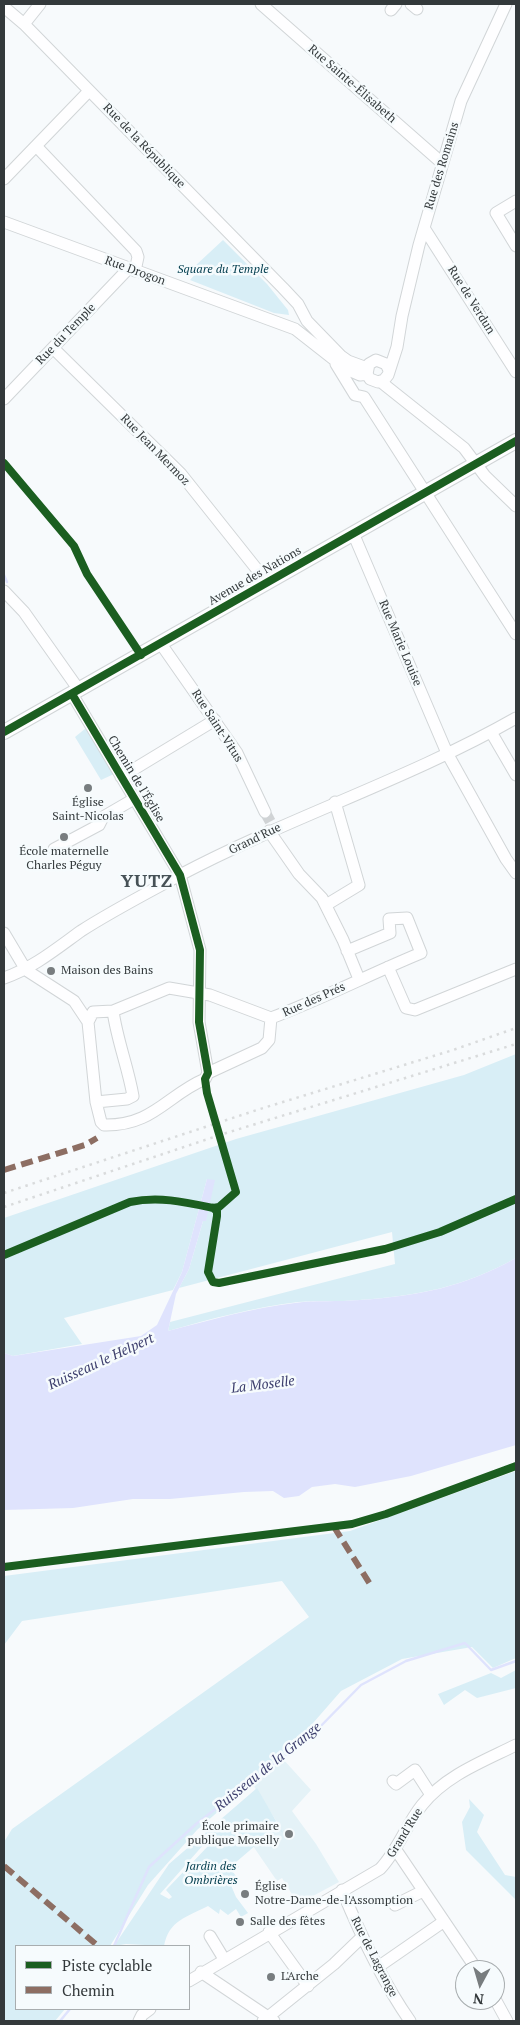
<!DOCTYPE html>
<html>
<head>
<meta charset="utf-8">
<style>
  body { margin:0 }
  #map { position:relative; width:520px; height:2025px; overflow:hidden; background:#f7fafc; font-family:"PT Serif",serif }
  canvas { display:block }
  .frame { position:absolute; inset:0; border:5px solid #33393b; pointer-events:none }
  .legend { position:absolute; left:15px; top:1945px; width:175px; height:65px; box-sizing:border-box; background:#f6fbfd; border:1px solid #a8adaf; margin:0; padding:6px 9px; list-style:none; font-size:15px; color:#33393b }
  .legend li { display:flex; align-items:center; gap:10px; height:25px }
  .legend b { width:25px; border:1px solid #a8adaf }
  .north { position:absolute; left:455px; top:1960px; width:50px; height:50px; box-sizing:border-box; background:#f6fbfd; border:1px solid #a8adaf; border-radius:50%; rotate:186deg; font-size:14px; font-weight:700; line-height:20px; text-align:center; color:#33393b }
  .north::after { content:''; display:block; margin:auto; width:18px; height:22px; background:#787d7f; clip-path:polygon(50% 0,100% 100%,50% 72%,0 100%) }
</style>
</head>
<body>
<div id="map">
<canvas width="520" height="2025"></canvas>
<div class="frame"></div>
<ul class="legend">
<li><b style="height:6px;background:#1b5e20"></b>Piste cyclable</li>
<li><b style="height:6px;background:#8d6e63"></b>Chemin</li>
</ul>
<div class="north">N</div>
</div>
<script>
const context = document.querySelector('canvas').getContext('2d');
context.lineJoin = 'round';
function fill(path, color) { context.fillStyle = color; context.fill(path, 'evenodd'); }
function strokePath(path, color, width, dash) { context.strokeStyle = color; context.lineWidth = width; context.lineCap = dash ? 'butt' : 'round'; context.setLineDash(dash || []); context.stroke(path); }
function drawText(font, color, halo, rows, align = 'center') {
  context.font = font + ' "PT Serif",serif'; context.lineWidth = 5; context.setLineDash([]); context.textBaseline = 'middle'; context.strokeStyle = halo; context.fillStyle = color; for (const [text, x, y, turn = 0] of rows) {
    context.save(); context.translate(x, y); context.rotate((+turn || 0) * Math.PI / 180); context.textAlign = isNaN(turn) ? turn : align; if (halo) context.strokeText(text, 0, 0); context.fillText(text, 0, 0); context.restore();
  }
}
const built = new Path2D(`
  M283 1759 311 1790 292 1811 316 1844 339 1882 298 1904 282 1878 277 1881 253 1846 279 1825 253 1785Z`);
const green = new Path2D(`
  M223 240 267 284 288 310 289 315 274 313 190 280 199 270 195 266Z
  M86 728 114 774 101 780 75 737Z
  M516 1054V1258C464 1287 418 1296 359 1300 339 1302 319 1300 298 1302 254 1307 211 1319 168 1331L170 1322 395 1264 392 1232 179 1288 189 1269 203 1221H206L207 1179 182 1272 173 1290 64 1318 82 1344 13 1356 4 1353V1218L236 1139 464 1075Z
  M516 1471V1658L493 1668 472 1647 402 1659 341 1691 293 1746 197 1830 148 1885 110 1946H16V2009H65L55 2021H4V1842L12 1829 309 1617 282 1581 22 1621 4 1645V1576L350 1531Z
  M516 1670V1688L477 1698 465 1690 444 1705 438 1694 491 1673 501 1678Z
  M257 1788 283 1833 277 1827 235 1863 239 1867 233 1872 236 1876 230 1883 236 1897 248 1913 241 1917 236 1909 228 1915 220 1909 219 1914 208 1906C187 1917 169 1920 164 1946L126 1944 114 1946 169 1864ZM212 1835 217 1836 214 1842 211 1843 166 1890 172 1897 169 1899 160 1894Z
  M469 1799 484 1815 477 1832 505 1875 516 1877V1900L466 1850 462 1822 470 1807Z`);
const water = new Path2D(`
  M207 1179 215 1180 206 1221H203L189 1269 176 1294 168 1331C211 1320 251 1308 295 1303 317 1300 338 1302 360 1300 419 1296 464 1287 516 1258V1445L411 1476 355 1487 335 1484 312 1487 299 1496 284 1498 273 1491 244 1492 170 1499H133L73 1508 4 1510V1353L13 1356 141 1336 157 1325 182 1272Z`);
const stream = new Path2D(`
  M4 575 7 582
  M114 1946 149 1867 196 1824 313 1734 361 1685 406 1661 465 1643 491 1670 516 1661
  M60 2021 70 2009`);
const minorTunnel = new Path2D(`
  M265 812 271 823`);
const minor = new Path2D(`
  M261 4 442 163
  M411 4 417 9
  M4 7 24 24 283 288 298 304 307 321 341 356 348 361 367 368
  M391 10 396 4
  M24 24 40 4
  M36 146 136 251 138 257 135 271
  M4 179 89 91
  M516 201 496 213 516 246
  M4 222 295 329 346 369 360 375 367 374
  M424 228 516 372
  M53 348 181 474 267 582
  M336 364 355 395 364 397 516 634
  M389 370 386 364 376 360 369 364 367 374 370 379 378 382 384 380 388 375 397 347 402 316 419 245 461 101 506 4
  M381 382 464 448 485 476 516 506
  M4 399 129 268
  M353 533 447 753 506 859 516 873
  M4 591 24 612 79 690
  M161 644 237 753 265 812
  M72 694 180 875 200 950 199 1022 208 1073
  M491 732 516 775
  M121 777 215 720
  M269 831 299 874 322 898 343 940 359 979
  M54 849 99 825 103 817 134 799
  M326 905 359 885 335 802
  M4 933 26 970 74 1001 88 1022 96 1102 101 1122 104 1125
  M388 967 406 1008 415 1010 516 969
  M4 978C33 968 56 949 81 931 112 911 147 893 180 875 290 817 409 779 516 718
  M271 1018C322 999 370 974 421 953L407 918 389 919 390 933 347 951
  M88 1022 93 1012 113 1011 169 988 210 995 271 1018
  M208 1073 262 1048 269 1040 271 1018
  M96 1102 127 1099 133 1096C128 1067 117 1040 113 1011
  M104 1125C153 1126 167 1095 205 1079L208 1073
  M393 1781 396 1784 415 1770 431 1795
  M396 1850 477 1970
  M342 1890C361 1936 382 1981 410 2021
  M395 1905 423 1891
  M269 1932 308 1986
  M210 1936 224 1959
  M378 1967 443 1922
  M201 1972 274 2021
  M189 1981 380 1869C398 1850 406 1825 422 1805 446 1775 484 1761 516 1745
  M495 1999 507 2021
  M139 2021 142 2015 150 2009
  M263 2021 334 1964 362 1937`);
const major = new Path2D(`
  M4 732 516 441`);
const rail = new Path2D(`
  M4 1193 260 1109 453 1050 516 1028
  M4 1207 223 1134 516 1044`);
const quiet = new Path2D(`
  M4 1170 85 1145 97 1138
  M334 1527 370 1584
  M4 1866 98 1946`);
const cycleway = new Path2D(`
  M4 463 74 546 87 574 141 655
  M4 732 516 441
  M213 1208 217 1211V1216L208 1272 213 1282 219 1283 385 1249 440 1232 516 1199
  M4 1255 130 1202C159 1196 185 1202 213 1208L219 1207 236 1192 207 1093 205 1079 208 1073 199 1022 200 950 180 875 72 694
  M4 1567 352 1524 386 1514 516 1466`);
const markers = [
  [88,788,5,"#787d7f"],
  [64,837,5,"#787d7f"],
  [51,971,5,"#787d7f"],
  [289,1834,5,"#787d7f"],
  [245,1894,5,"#787d7f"],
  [240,1922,5,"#787d7f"],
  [271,1977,5,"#787d7f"]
];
const streetNames = [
  ["Rue Sainte-Élisabeth",352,84,41],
  ["Rue de la République",144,146,46],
  ["Rue des Romains",442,166,-73],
  ["Rue Drogon",135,271,20],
  ["Rue de Verdun",471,300,58],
  ["Rue du Temple",66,334,-46],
  ["Rue Jean Mermoz",155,450,46],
  ["Avenue des Nations",255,576,-30],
  ["Rue Marie Louise",400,643,67],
  ["Rue Saint-Vitus",217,726,57],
  ["Chemin de l'Église",136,779,59],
  ["Grand'Rue",255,839,-26],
  ["Rue des Prés",314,1000,-24],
  ["Grand'Rue",405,1833,-58],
  ["Rue de Lagrange",374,1957,63]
];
const parkNames = [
  ["Square du Temple",223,270],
  ["Jardin des",211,1867],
  ["Ombrières",211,1881]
];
const poiNames = [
  ["Église",88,803,"center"],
  ["Saint-Nicolas",88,817,"center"],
  ["École maternelle",64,852,"center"],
  ["Charles Péguy",64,866,"center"],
  ["Maison des Bains",61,971],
  ["École primaire",279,1827,"right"],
  ["publique Moselly",279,1841,"right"],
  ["Église",255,1887],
  ["Notre-Dame-de-l'Assomption",255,1901],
  ["Salle des fêtes",250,1922],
  ["L'Arche",281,1977]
];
const waterNames = [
  ["Ruisseau le Helpert",101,1362,-25],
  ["La Moselle",263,1385,-7],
  ["Ruisseau de la Grange",268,1767,-39]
];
const districtNames = [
  ["YUTZ",147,882]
];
fill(built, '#e4f2f7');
fill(green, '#d8eef6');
fill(water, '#dfe3fd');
strokePath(stream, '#dfe3fd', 2.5);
strokePath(minorTunnel, '#d0d3d5', 11, [11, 5.5]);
strokePath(minor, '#d1d5d7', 13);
strokePath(major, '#d1d5d7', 16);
strokePath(minor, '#fefeff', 11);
strokePath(major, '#fefeff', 14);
strokePath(rail, '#d9dbdc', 2.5, [2.5, 5]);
strokePath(quiet, '#8d6e63', 6, [12, 6]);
strokePath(cycleway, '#1b5e20', 8);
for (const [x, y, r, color] of markers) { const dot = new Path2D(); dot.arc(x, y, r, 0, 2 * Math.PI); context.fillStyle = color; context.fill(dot); strokePath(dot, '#f6fbfd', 2); }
drawText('12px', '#33393b', '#f6fbfd', streetNames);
drawText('italic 12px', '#003c4d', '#f6fbfd', parkNames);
drawText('12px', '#33393b', '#f6fbfd', poiNames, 'left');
drawText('italic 14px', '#3d3f6d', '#f6fbfd', waterNames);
context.letterSpacing = '1px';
drawText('bold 18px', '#465156', '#f6fbfd', districtNames);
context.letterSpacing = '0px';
</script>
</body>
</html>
